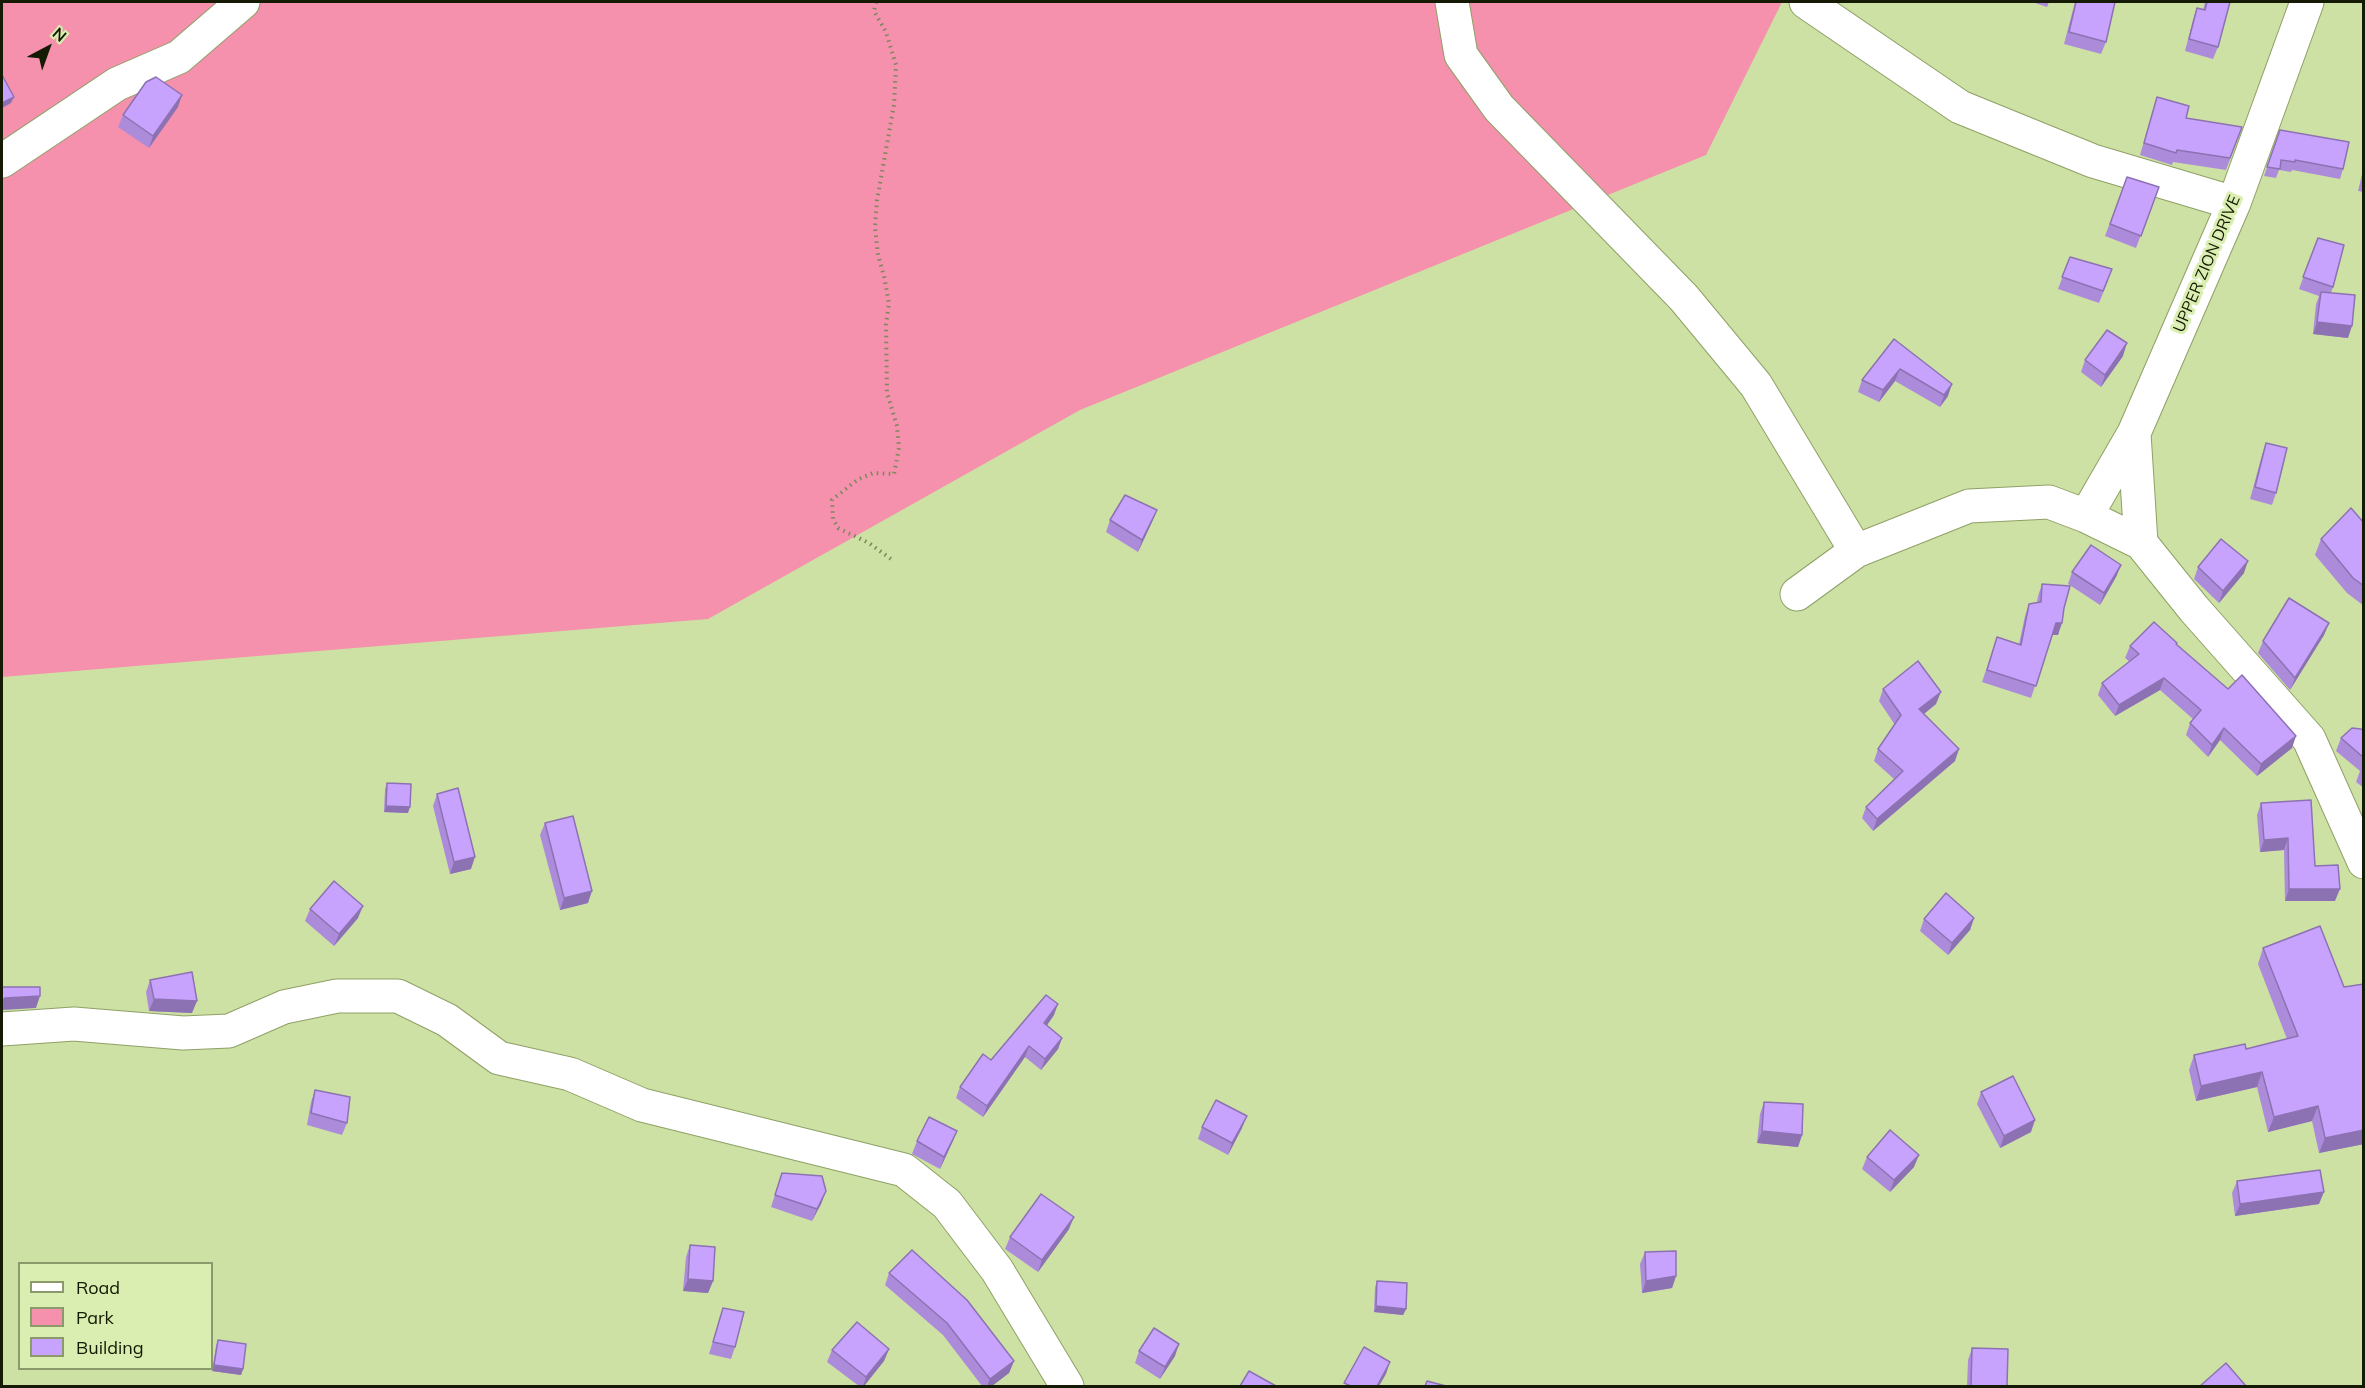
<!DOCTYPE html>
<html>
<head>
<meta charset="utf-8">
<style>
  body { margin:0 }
  #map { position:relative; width:2365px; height:1388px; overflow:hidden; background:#cee1a4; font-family:Mulish,sans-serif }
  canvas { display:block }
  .frame { position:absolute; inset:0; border:3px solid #141a03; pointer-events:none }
  .legend { position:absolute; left:18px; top:1262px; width:195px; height:108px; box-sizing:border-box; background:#dbeeb1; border:2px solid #8b996b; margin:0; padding:8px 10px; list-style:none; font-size:18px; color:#141a03 }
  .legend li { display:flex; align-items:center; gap:12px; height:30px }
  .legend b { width:30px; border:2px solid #8b996b }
  .north { position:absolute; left:18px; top:18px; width:60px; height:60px; -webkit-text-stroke:4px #dbeeb1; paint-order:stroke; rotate:41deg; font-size:16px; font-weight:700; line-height:24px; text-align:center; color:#141a03 }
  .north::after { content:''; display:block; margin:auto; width:21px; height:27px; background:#141a03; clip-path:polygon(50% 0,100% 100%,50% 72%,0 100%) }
</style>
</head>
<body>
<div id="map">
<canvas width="2365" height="1388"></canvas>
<div class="frame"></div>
<ul class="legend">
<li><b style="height:8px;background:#fff"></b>Road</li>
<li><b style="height:16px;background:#f590ad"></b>Park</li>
<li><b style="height:16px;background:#c8a3fe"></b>Building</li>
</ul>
<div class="north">N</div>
</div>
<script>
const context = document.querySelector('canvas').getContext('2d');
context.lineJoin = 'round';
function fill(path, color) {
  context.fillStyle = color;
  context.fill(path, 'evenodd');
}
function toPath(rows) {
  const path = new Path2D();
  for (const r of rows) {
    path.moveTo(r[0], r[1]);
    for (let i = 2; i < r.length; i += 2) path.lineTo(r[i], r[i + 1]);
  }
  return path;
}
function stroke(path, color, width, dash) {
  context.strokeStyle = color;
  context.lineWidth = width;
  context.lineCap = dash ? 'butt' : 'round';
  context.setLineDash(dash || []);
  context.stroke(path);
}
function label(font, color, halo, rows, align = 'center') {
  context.font = font + ' Mulish,sans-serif';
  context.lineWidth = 6;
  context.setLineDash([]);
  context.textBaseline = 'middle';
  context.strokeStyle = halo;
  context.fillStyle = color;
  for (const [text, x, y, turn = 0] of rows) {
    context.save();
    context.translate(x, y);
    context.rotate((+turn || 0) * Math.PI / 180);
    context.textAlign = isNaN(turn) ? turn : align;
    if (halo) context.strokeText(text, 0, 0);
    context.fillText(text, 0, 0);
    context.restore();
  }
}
fill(toPath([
  [2,2,1782,2,1706,155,1080,410,708,619,2,677]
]), '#f590ad');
const minor = toPath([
  [1452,2,1461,55,1499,108,1684,298,1756,385,1856,551],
  [1806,2,1960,107,2093,161,2234,203],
  [2,161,117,84,179,57,243,2],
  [2134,433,2141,543],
  [2086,516,2134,433,2234,203,2307,2],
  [1797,594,1856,551,1969,506,2049,502,2086,516,2141,543,2194,609,2309,739,2364,862],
  [2,1029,74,1024,183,1033,229,1031,284,1007,337,996,398,996,447,1020,499,1058,570,1074,642,1105,904,1170,947,1204,997,1270,1067,1386]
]);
stroke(minor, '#8fa066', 35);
stroke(toPath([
  [876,2,874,11,886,32,896,65,894,105,877,200,875,227,878,255,884,276,889,304,886,324,887,393,897,426,899,448,894,474,873,473,857,480,832,500,833,519,838,528,869,543,891,559]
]), '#7b885c', 4, [1.5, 4.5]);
stroke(minor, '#fff', 33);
fill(toPath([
  [2032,2,2049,2,2047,7],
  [2075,2,2115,2,2106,42,2101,54,2064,44],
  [2205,2,2234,2,2233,3,2230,2,2218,47,2213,59,2185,51,2193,20,2197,8,2203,10],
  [2157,97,2186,118,2242,127,2226,170,2173,162,2172,165,2140,155],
  [178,107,149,148,118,127,123,115],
  [2280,130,2343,169,2340,179,2292,170,2291,172,2279,170,2276,178,2264,176],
  [2364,166,2364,192,2358,191],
  [2127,177,2159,187,2136,248,2105,236],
  [2318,238,2333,287,2331,293,2348,338,2313,334,2316,304,2319,296,2299,289],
  [2070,257,2108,281,2099,303,2058,289],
  [1894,339,1948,396,1940,407,1895,381,1879,402,1858,392,1862,380],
  [2123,356,2101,387,2081,372,2085,360],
  [2266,443,2276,493,2272,505,2250,499,2262,455],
  [1157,510,1152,522,1138,552,1106,532,1110,520],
  [2364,523,2364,606,2347,593,2315,555,2321,539],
  [2121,565,2116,577,2100,605,2068,584,2072,572],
  [2198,567,2244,573,2219,603,2194,579],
  [2042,584,2064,608,2058,635,2052,635,2031,698,1982,682,1997,637,2019,644,2025,616,2029,604,2037,602,2038,596],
  [2329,623,2324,635,2290,690,2258,653,2263,641],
  [2177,643,2176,645,2292,748,2257,776,2220,740,2208,757,2186,735,2190,723,2193,719,2160,690,2115,716,2098,695,2102,683,2130,662,2125,658,2130,646],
  [1883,689,1936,704,1924,714,1955,761,1873,831,1862,818,1866,807,1894,779,1874,761,1878,749,1895,725,1879,701],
  [2364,731,2364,788,2356,782,2360,771,2336,751,2341,738],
  [387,783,408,813,384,812,385,789],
  [437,794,471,869,450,874,433,806],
  [2261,803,2315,866,2335,901,2285,901,2284,850,2260,852,2257,815],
  [545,823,588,903,560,910,540,835],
  [310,909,358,918,334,946,305,921],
  [1974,918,1970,930,1948,955,1920,931,1924,919],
  [2263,948,2344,987,2364,984,2364,1144,2319,1153,2312,1121,2268,1132,2257,1087,2196,1101,2189,1070,2194,1055,2246,1049,2287,1039,2258,964],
  [150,980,192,1013,149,1011,146,992],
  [1054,1015,1047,1025,1062,1038,1058,1049,1041,1070,1025,1057,983,1117,956,1098,960,1087,991,1060],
  [315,1090,347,1123,342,1135,307,1125,311,1102],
  [1981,1092,2031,1132,2000,1148,1977,1104],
  [1764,1102,1802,1135,1798,1147,1757,1143,1760,1114],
  [1202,1127,1242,1128,1228,1155,1198,1139],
  [957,1131,952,1143,940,1169,912,1154,917,1141],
  [1867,1157,1914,1167,1890,1192,1862,1169],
  [782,1173,826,1191,821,1204,812,1221,771,1207],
  [2237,1181,2319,1204,2235,1216,2232,1193],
  [1069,1229,1038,1272,1005,1249,1010,1237],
  [690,1245,713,1281,708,1293,683,1291,686,1257],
  [1645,1252,1676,1276,1672,1288,1642,1293,1640,1264],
  [889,1273,1014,1361,1009,1373,992,1386,982,1386,943,1335,885,1285],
  [1377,1281,1406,1309,1403,1315,1374,1312,1375,1287],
  [723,1308,735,1347,731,1359,709,1354],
  [218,1340,243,1369,241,1375,212,1371,216,1346],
  [1972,1348,2007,1386,1967,1386,1968,1360],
  [889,1349,884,1361,864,1386,859,1386,827,1362,832,1350],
  [1139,1351,1175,1356,1160,1379,1135,1363]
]), '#ac8cda');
fill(toPath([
  [182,95,178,107,149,148,153,136],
  [14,97,11,103,2,108,2,103],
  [2317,322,2352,326,2348,338,2313,334],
  [2127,343,2123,356,2101,387,2105,375],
  [1900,369,1895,381,1879,402,1883,390],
  [1952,384,1948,396,1940,407,1944,395],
  [1157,510,1152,522,1138,552,1142,540],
  [2248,561,2244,573,2219,603,2223,591],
  [2121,565,2116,577,2100,605,2104,593],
  [2056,623,2062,623,2058,635,2052,635],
  [2329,623,2324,635,2290,690,2295,678],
  [2164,678,2160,690,2115,716,2119,705],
  [1941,692,1936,704,1915,721,1919,709],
  [2224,728,2220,740,2208,757,2212,745],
  [2296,736,2292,748,2257,776,2261,764],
  [1959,749,1955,761,1873,831,1877,819],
  [386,806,410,807,408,813,384,812],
  [2288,838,2284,850,2260,852,2264,840],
  [475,857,471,869,450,874,454,862],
  [2289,889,2340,889,2335,901,2285,901],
  [592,891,588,903,560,910,564,898],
  [363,906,358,918,334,946,339,934],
  [1974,918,1970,930,1948,955,1952,943],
  [40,996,36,1008,2,1010,2,1000,5,998],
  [154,999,197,1001,192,1013,149,1011],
  [1058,1004,1054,1015,1041,1034,1044,1023],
  [1062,1038,1058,1049,1041,1070,1045,1059],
  [1029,1046,1025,1057,983,1117,987,1106],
  [2262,1072,2257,1087,2196,1101,2201,1086],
  [2318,1106,2312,1121,2268,1132,2274,1117],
  [1247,1116,1242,1128,1228,1155,1232,1143],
  [2035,1120,2031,1132,2000,1148,2004,1136],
  [2364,1130,2364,1144,2319,1153,2325,1138],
  [957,1131,952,1143,940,1169,944,1157],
  [1762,1131,1802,1135,1798,1147,1757,1143],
  [1919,1155,1914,1167,1890,1192,1894,1180],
  [826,1191,821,1204,812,1221,817,1209],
  [2324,1192,2319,1204,2235,1216,2240,1204],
  [1074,1217,1069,1229,1038,1272,1042,1260],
  [1676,1276,1672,1288,1642,1293,1646,1281],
  [688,1279,713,1281,708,1293,683,1291],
  [1376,1306,1406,1309,1403,1315,1374,1312],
  [1179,1344,1175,1356,1160,1379,1165,1367],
  [889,1349,884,1361,864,1386,863,1386,866,1377],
  [1014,1361,1009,1373,992,1386,987,1386,990,1379],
  [1390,1362,1386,1374,1379,1386,1377,1386],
  [214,1365,243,1369,241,1375,212,1371]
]), '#8c72b2');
const building = toPath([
  [2076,2,2115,2,2106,42,2069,32,2076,2],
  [2207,2,2230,2,2218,47,2189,39,2197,8,2205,10,2207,2],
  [2,75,14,97,2,103,2,75],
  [156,77,182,95,153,136,123,115,146,82,156,77],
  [2157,97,2189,106,2186,118,2242,127,2230,158,2177,150,2176,153,2144,143,2157,97],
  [2280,130,2349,142,2343,169,2295,160,2295,162,2281,160,2280,169,2267,167,2280,130],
  [2127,177,2159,187,2141,236,2110,224,2127,177],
  [2318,238,2344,245,2333,287,2303,277,2318,238],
  [2070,257,2112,269,2103,291,2062,277,2070,257],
  [2321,292,2355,295,2352,326,2317,322,2321,292],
  [2107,330,2127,343,2105,375,2085,360,2107,330],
  [1894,339,1952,384,1944,395,1900,369,1883,390,1862,380,1894,339],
  [2266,443,2287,448,2276,493,2255,487,2266,443],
  [1125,495,1157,510,1142,540,1110,520,1125,495],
  [2351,508,2364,523,2364,586,2353,578,2321,539,2351,508],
  [2221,539,2248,561,2223,591,2198,567,2221,539],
  [2091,545,2121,565,2104,593,2072,572,2091,545],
  [2042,584,2070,586,2064,608,2062,623,2056,623,2036,686,1987,670,1997,637,2021,645,2029,604,2041,602,2042,584],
  [2289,598,2329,623,2295,678,2263,641,2289,598],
  [2154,622,2177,643,2176,644,2228,689,2242,675,2296,736,2261,764,2224,728,2212,745,2190,723,2201,710,2164,678,2119,705,2102,683,2139,654,2130,646,2154,622],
  [1918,661,1941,692,1919,709,1959,749,1877,819,1866,807,1903,771,1878,749,1901,715,1883,689,1918,661],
  [2352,728,2361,729,2364,731,2364,758,2341,738,2352,728],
  [387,783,411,784,410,807,386,806,387,783],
  [458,788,475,857,454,862,437,794,458,788],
  [2311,800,2315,866,2338,865,2340,889,2289,889,2288,838,2264,840,2261,803,2311,800],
  [573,816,592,891,564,898,545,823,573,816],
  [334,881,363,906,339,934,310,909,334,881],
  [1946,893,1974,918,1952,943,1924,919,1946,893],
  [2320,926,2344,987,2364,984,2364,1130,2325,1138,2318,1106,2274,1117,2262,1072,2201,1086,2194,1055,2245,1044,2246,1049,2298,1036,2263,948,2320,926],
  [192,972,197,1001,154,999,150,980,192,972],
  [2,987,40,987,40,996,5,998,2,1000,2,987],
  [1046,995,1058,1004,1044,1023,1062,1038,1045,1059,1029,1046,987,1106,960,1087,983,1054,991,1060,1046,995],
  [2013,1076,2035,1120,2004,1136,1981,1092,2013,1076],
  [315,1090,350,1097,347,1123,311,1113,315,1090],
  [1216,1100,1247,1116,1232,1143,1202,1127,1216,1100],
  [1764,1102,1803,1104,1802,1135,1762,1131,1764,1102],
  [929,1117,957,1131,944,1157,917,1141,929,1117],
  [1890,1130,1919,1155,1894,1180,1867,1157,1890,1130],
  [2320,1170,2324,1192,2240,1204,2237,1181,2320,1170],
  [782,1173,822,1176,826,1191,817,1209,775,1195,782,1173],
  [1041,1194,1074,1217,1042,1260,1010,1237,1041,1194],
  [690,1245,715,1247,713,1281,688,1279,690,1245],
  [912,1250,967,1300,1014,1361,990,1379,947,1323,889,1273,912,1250],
  [1676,1251,1676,1276,1646,1281,1645,1252,1676,1251],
  [1377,1281,1407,1283,1406,1309,1376,1306,1377,1281],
  [723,1308,744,1312,735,1347,713,1342,723,1308],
  [857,1322,889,1349,866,1377,832,1350,857,1322],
  [1154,1328,1179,1344,1165,1367,1139,1351,1154,1328],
  [218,1340,246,1344,243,1369,214,1365,218,1340],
  [1364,1347,1390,1362,1377,1386,1351,1386,1344,1383,1364,1347],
  [1972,1348,2008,1349,2007,1386,1971,1386,1972,1348],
  [2226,1363,2246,1386,2200,1386,2226,1363],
  [1249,1371,1276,1386,1240,1386,1249,1371],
  [1427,1381,1446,1386,1425,1386,1427,1381]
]);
fill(building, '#c8a3fe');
stroke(building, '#8c72b2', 1.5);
label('16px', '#141a03', '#dbeeb1', [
  ["UPPER ZION DRIVE",2207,264,-67]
]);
</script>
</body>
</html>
